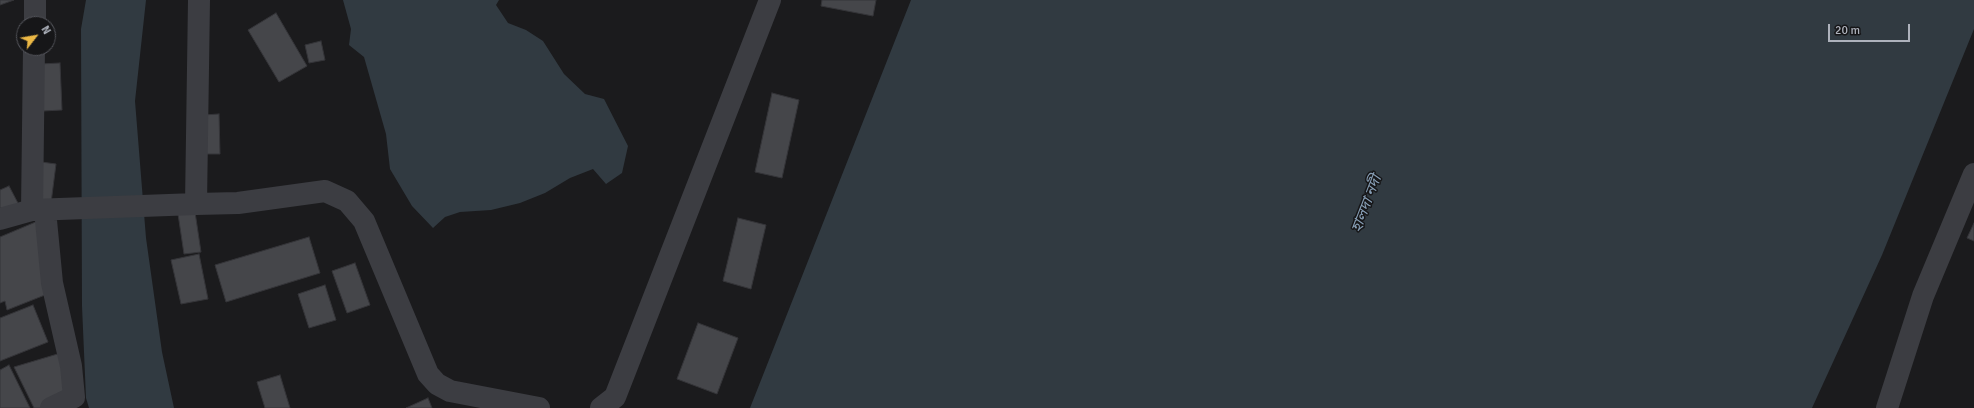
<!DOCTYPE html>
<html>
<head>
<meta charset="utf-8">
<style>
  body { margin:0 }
  #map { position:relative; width:1974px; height:408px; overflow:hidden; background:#1b1b1d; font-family:Signika,sans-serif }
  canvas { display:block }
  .north { position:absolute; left:16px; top:16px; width:40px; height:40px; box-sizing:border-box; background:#161618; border:1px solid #53545a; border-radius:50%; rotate:59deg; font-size:11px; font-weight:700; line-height:16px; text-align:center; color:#aeb2bc }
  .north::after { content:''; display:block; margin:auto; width:14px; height:18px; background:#ecb845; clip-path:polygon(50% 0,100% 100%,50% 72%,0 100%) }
  .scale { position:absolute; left:1828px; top:24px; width:82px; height:18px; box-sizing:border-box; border:2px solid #aeb2bc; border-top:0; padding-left:5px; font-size:12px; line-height:14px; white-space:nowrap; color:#aeb2bc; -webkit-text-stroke:3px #161618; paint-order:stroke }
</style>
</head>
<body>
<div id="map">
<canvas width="1974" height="408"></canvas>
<div class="north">N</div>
<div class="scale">20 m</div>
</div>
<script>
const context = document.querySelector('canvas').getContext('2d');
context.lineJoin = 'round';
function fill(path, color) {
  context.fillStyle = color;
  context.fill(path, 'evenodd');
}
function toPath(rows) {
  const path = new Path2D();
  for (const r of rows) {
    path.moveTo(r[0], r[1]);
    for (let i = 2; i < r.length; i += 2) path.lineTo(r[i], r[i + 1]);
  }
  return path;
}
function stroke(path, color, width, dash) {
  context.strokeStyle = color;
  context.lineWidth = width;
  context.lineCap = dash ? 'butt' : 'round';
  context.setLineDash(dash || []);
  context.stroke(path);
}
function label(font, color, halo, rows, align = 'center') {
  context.font = font + ' Signika,"Noto Sans Bengali",sans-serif';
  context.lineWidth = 3;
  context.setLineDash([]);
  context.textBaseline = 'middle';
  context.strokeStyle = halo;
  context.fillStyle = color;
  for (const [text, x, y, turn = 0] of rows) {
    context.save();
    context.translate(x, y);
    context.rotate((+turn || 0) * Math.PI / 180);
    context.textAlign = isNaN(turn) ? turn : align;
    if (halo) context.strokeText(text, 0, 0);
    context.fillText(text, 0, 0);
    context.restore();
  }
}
fill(toPath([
  [86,0,146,0,135,101,146,238,162,352,174,408,89,408,86,398,82,306,81,29],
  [343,0,499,0,496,5,508,23,526,30,543,41,564,74,585,94,604,99,628,146,622,173,606,184,593,169,570,178,545,193,520,203,491,210,460,212,445,217,433,228,412,206,390,169,386,134,364,57,349,45,351,29],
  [911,0,1974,0,1974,29,1882,255,1812,408,750,408]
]), '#313a41');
const building = toPath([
  [0,0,14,0,0,5,0,0],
  [822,0,876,0,873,16,821,6,822,0],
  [276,13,307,66,279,82,248,30,276,13],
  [321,41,325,60,309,63,305,45,321,41],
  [60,63,62,110,43,111,40,64,60,63],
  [772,93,799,100,782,178,755,172,772,93],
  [219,114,220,154,204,154,203,115,219,114],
  [41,162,56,164,51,203,37,202,41,162],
  [9,186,20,207,4,215,0,207,0,190,9,186],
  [195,212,201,252,184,254,178,214,195,212],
  [738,218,766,225,751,289,723,281,738,218],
  [38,221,50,293,7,310,5,301,0,303,0,237,38,221],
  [1974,223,1974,241,1967,238,1974,223],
  [309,237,320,273,226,302,215,265,309,237],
  [199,254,208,299,181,304,171,260,199,254],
  [355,263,370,305,347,313,332,271,355,263],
  [325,285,336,320,309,328,298,294,325,285],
  [33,305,48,342,0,361,0,318,33,305],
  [698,323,738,338,717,394,677,379,698,323],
  [61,353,72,396,47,408,34,408,14,367,61,353],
  [9,365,30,408,0,408,0,370,9,365],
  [280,375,290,408,265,408,257,382,280,375],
  [428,398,432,408,406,408,428,398]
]);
fill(building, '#45464a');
stroke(building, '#353539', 1);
stroke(toPath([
  [35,24,35,0],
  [196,204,238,203,325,191,347,201,364,221,428,374,437,384,450,391,539,408],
  [32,210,196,204,199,0],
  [45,210,52,283,71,366,74,397,51,408],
  [0,219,32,210,34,48],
  [601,408,615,397,770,0],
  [1887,408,1923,296,1974,174]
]), '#3c3d42', 22);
label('italic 15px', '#879eb5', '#161618', [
  ["হালদা নদী",1367,204,-69]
]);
</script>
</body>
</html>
